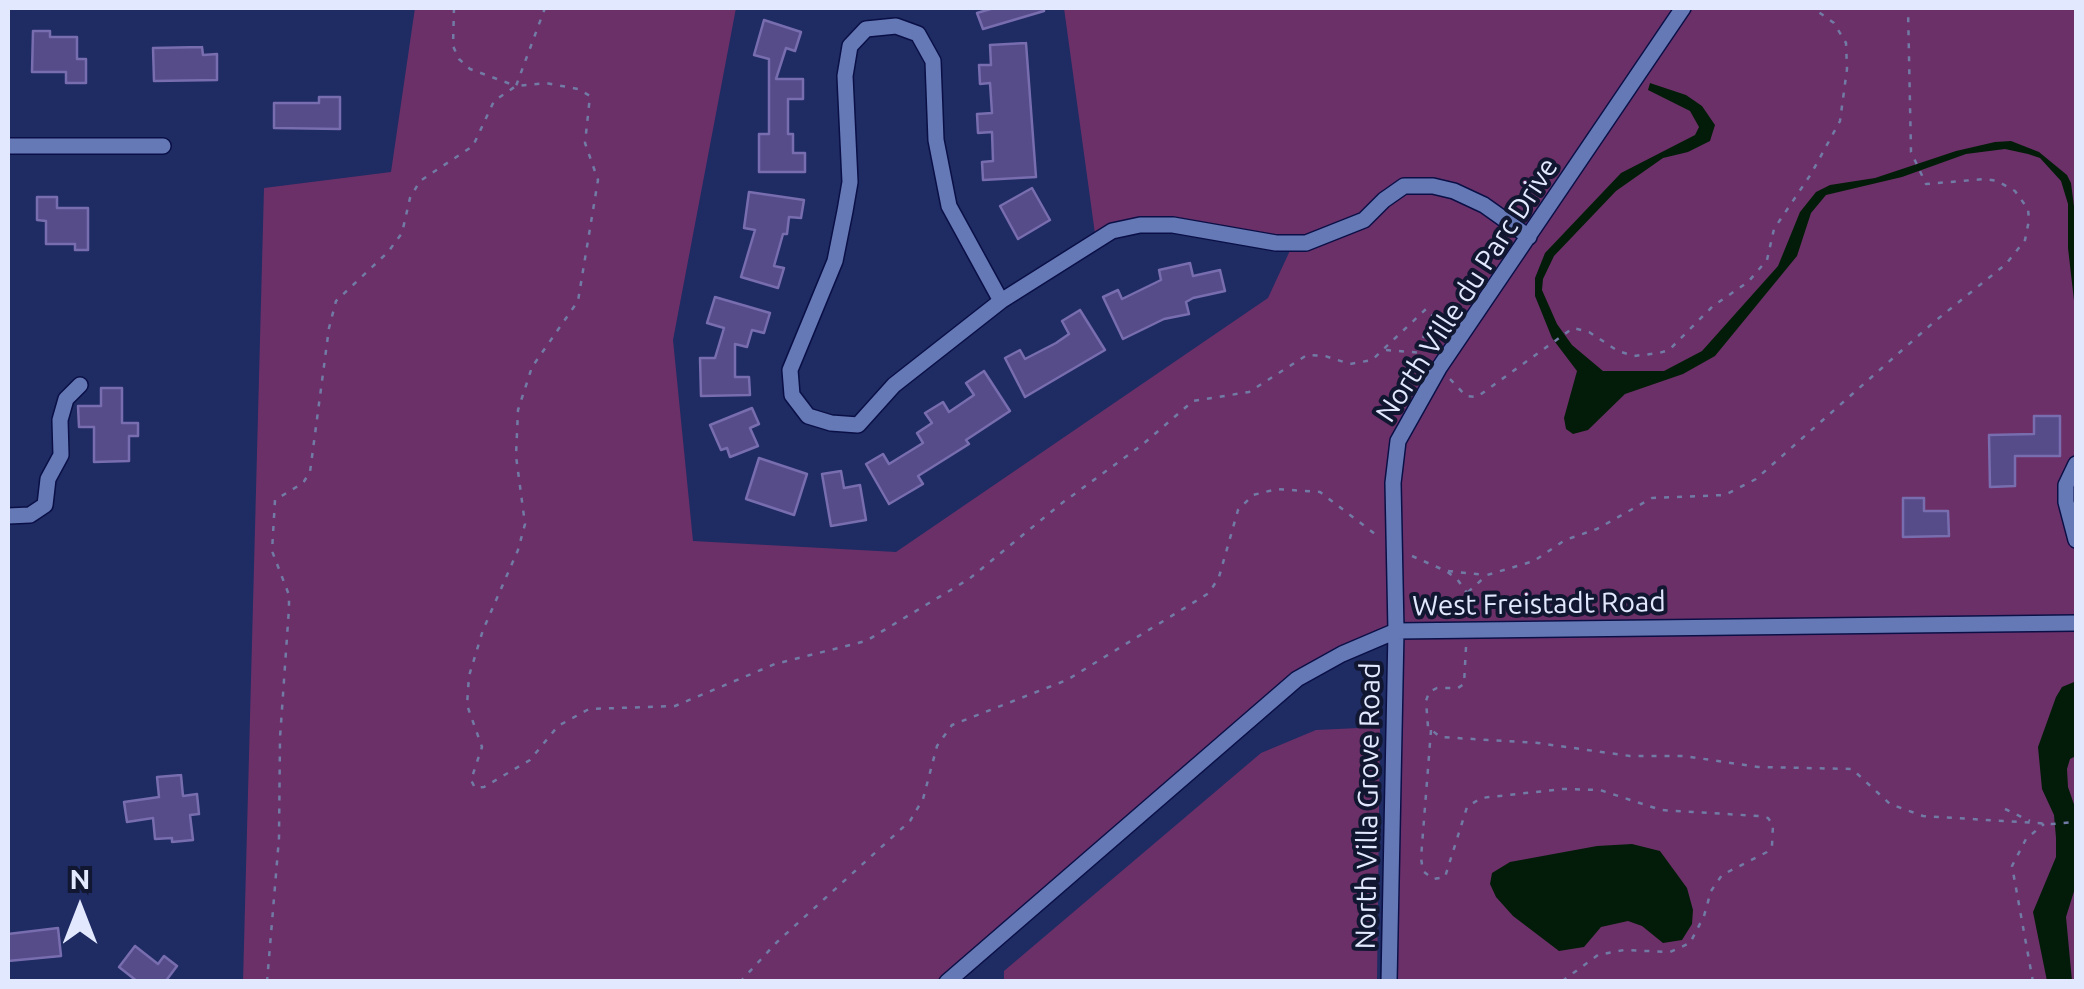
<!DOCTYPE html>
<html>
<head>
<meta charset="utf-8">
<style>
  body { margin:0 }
  #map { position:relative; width:2084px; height:989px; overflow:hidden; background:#1f2b63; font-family:Ubuntu,sans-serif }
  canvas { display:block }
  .frame { position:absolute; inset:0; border:10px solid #e2e9fe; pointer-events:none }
  .north { position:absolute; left:30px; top:859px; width:100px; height:100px; -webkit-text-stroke:8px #111730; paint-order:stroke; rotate:0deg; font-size:28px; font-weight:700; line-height:40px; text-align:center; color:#e2e9fe }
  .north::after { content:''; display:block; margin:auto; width:35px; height:45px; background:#e2e9fe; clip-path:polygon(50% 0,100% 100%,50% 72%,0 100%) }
</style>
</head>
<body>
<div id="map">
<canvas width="2084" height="989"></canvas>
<div class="frame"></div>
<div class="north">N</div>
</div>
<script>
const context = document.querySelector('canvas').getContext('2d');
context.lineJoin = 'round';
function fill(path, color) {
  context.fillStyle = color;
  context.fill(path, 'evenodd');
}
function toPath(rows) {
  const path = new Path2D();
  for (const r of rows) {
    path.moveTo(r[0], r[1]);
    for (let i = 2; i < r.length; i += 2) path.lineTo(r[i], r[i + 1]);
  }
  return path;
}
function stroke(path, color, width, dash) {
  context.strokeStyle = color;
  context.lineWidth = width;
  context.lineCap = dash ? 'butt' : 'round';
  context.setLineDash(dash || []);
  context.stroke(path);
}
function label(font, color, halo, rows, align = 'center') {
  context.font = font + ' Ubuntu,sans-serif';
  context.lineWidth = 8;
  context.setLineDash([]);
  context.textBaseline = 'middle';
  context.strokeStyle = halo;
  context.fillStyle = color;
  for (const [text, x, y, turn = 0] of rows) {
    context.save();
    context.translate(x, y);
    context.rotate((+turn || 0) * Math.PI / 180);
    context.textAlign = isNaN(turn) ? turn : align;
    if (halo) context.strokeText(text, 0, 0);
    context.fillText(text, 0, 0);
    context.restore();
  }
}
fill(toPath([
  [415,8,736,8,673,340,693,541,896,552,1268,298,1293,244,1173,225,1096,241,1064,8,2076,8,2076,981,1389,981,1396,632,1296,679,947,981,243,982,264,188,391,172],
  [1380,727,1377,981,1004,981,1004,971,1261,753,1316,730]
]), '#6c3068');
fill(toPath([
  [1650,83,1686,95,1702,106,1715,125,1710,141,1688,152,1663,158,1616,191,1554,256,1543,279,1542,290,1557,324,1572,345,1603,371,1664,371,1702,351,1778,266,1800,212,1816,192,1830,185,1875,178,1956,151,1995,142,2011,141,2039,152,2067,175,2071,183,2076,222,2076,318,2068,248,2068,204,2061,181,2040,158,2028,154,2005,149,1966,154,1902,177,1826,195,1811,213,1797,256,1715,356,1683,374,1625,394,1588,430,1573,434,1566,429,1564,418,1577,371,1552,338,1535,296,1535,278,1545,253,1621,173,1695,135,1699,127,1690,111,1648,90],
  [2074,682,2076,683,2076,756,2070,759,2067,769,2068,787,2076,810,2076,885,2066,917,2072,981,2047,981,2033,912,2056,857,2056,838,2054,815,2042,789,2038,747,2056,697,2062,687],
  [1632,844,1660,851,1687,888,1693,910,1692,924,1682,940,1663,943,1642,926,1628,921,1601,927,1584,947,1559,951,1513,916,1496,897,1490,884,1492,873,1510,862,1597,846]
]), '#031c09');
const building = toPath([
  [994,8,1044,8,1044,11,983,29,977,13,994,8],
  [764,20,801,32,795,51,786,48,776,79,803,79,803,99,788,99,788,134,793,134,793,153,805,153,805,172,759,172,759,134,769,134,769,59,754,55,764,20],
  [33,31,50,31,50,37,77,37,77,59,86,59,86,83,66,83,66,72,32,72,33,31],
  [1026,43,1036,177,983,180,982,162,993,161,992,132,978,133,977,114,992,113,990,83,980,84,979,65,991,65,990,45,1026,43],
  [202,47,203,55,217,54,217,80,154,81,153,48,202,47],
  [319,97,340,97,340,129,274,128,274,103,319,103,319,97],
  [1032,188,1050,220,1018,239,1000,206,1032,188],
  [749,192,804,200,801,218,789,217,787,234,783,234,774,266,784,268,778,288,741,277,755,230,744,228,749,192],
  [37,197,57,197,57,208,88,208,88,250,75,250,75,244,46,244,46,221,37,220,37,197],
  [1190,263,1193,276,1220,270,1225,291,1193,298,1186,302,1189,314,1164,319,1123,339,1103,297,1118,290,1122,299,1161,280,1159,270,1190,263],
  [715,297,770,313,764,333,752,330,747,347,735,344,735,377,749,377,750,395,701,396,700,358,715,358,724,328,707,323,715,297],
  [1080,310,1105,350,1025,397,1005,358,1020,350,1025,359,1056,343,1069,334,1062,321,1080,310],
  [984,371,1010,411,966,440,969,444,918,476,923,484,889,504,866,464,883,454,889,464,923,443,917,433,932,423,925,413,943,402,949,412,974,395,966,383,984,371],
  [101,388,122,388,122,423,138,423,138,436,129,436,129,461,94,462,94,427,79,427,78,406,101,406,101,388],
  [752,408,759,424,750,428,758,446,730,457,727,448,721,450,710,425,752,408],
  [2034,416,2060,416,2060,456,2015,456,2015,486,1990,487,1989,435,2034,434,2034,416],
  [759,458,807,474,794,515,746,499,759,458],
  [841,471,844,488,860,485,866,520,831,526,822,474,841,471],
  [1903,498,1924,498,1924,511,1948,511,1949,536,1903,537,1903,498],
  [181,775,183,796,197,794,199,814,190,815,193,840,172,842,172,838,155,839,153,818,127,822,124,802,159,797,157,777,181,775],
  [58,928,61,956,8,961,8,934,58,928],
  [135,946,158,964,164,956,177,966,165,982,138,982,119,967,135,946]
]);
fill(building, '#574c8a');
stroke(building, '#786dae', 2.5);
const minor = toPath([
  [896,26,918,34,933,61,936,140,949,206,1001,301,894,385,858,425,831,423,808,416,792,395,790,370,835,261,845,211,850,182,845,76,850,46,866,29,896,26],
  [8,146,163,146],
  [1001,301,1112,231,1140,225,1173,225,1276,243,1306,243,1364,220,1384,200,1404,186,1433,186,1454,191,1484,205,1529,237],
  [2076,464,2066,485,2066,502,2076,540],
  [8,516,30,515,45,505,48,479,61,455,60,420,66,399,80,385],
  [947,982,1297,679,1342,654,1396,631,2076,623],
  [1389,982,1396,631,1393,483,1398,441,1439,368,1683,8]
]);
stroke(minor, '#0a1046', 18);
stroke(toPath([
  [454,8,453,46,459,59,470,69,516,86,545,8],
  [1386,350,1423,353],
  [1450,379,1466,396,1477,397,1573,328,1589,332,1618,351,1634,356,1659,353,1669,350,1713,306,1748,282,1767,260,1774,229,1811,174,1840,121,1847,69,1846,43,1834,23,1813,8],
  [1412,556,1446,571,1457,579,1467,593,1466,612],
  [1448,571,1485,575],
  [1468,592,1487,575,1534,561,1565,540,1597,529,1652,498,1725,495,1756,479,1934,322,2006,264,2018,249,2025,240,2029,220,2028,209,2015,191,1997,181,1985,179,1926,184,1911,152,1908,8],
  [1466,647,1464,684,1458,688,1437,688,1429,692,1426,701,1428,727,1440,737,1538,743,1630,756,1684,756,1758,767,1852,769,1890,804,1923,816,2052,824,2076,822],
  [1431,730,1421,858,1423,871,1433,879,1445,877,1467,807,1481,798,1563,789,1600,790,1661,810,1759,816,1768,818,1773,825,1772,846,1767,852,1722,875,1711,891,1704,916,1690,943,1670,952,1624,950,1598,955,1561,982],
  [2005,809,2030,821],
  [267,982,279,838,280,738,289,608,289,595,272,551,275,500,303,483,310,472,329,328,336,301,388,252,402,233,410,198,420,181,473,146,494,101,516,86,546,83,578,89,590,96,585,143,598,180,578,301,532,367,518,410,516,456,525,524,518,550,483,630,469,676,467,705,482,747,471,780,475,788,484,787,530,760,558,726,589,709,675,706,775,664,866,641,969,579,1062,503,1142,445,1193,401,1249,392,1307,355,1325,356,1350,364,1372,360,1426,309,1437,320,1426,331,1422,340,1426,356],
  [740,982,777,942,910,821,923,799,937,746,952,725,1067,680,1209,593,1219,577,1238,510,1253,495,1277,489,1320,492,1379,537],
  [2033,982,2012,866,2026,839,2044,824]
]), '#717ba5', 2.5, [5, 8]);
stroke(minor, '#6679b7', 15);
label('28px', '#e2e9fe', '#111730', [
  ["North Ville du Parc Drive",1467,290,-57],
  ["West Freistadt Road",1539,604,-1],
  ["North Villa Grove Road",1368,806,-89]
]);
</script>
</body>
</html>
